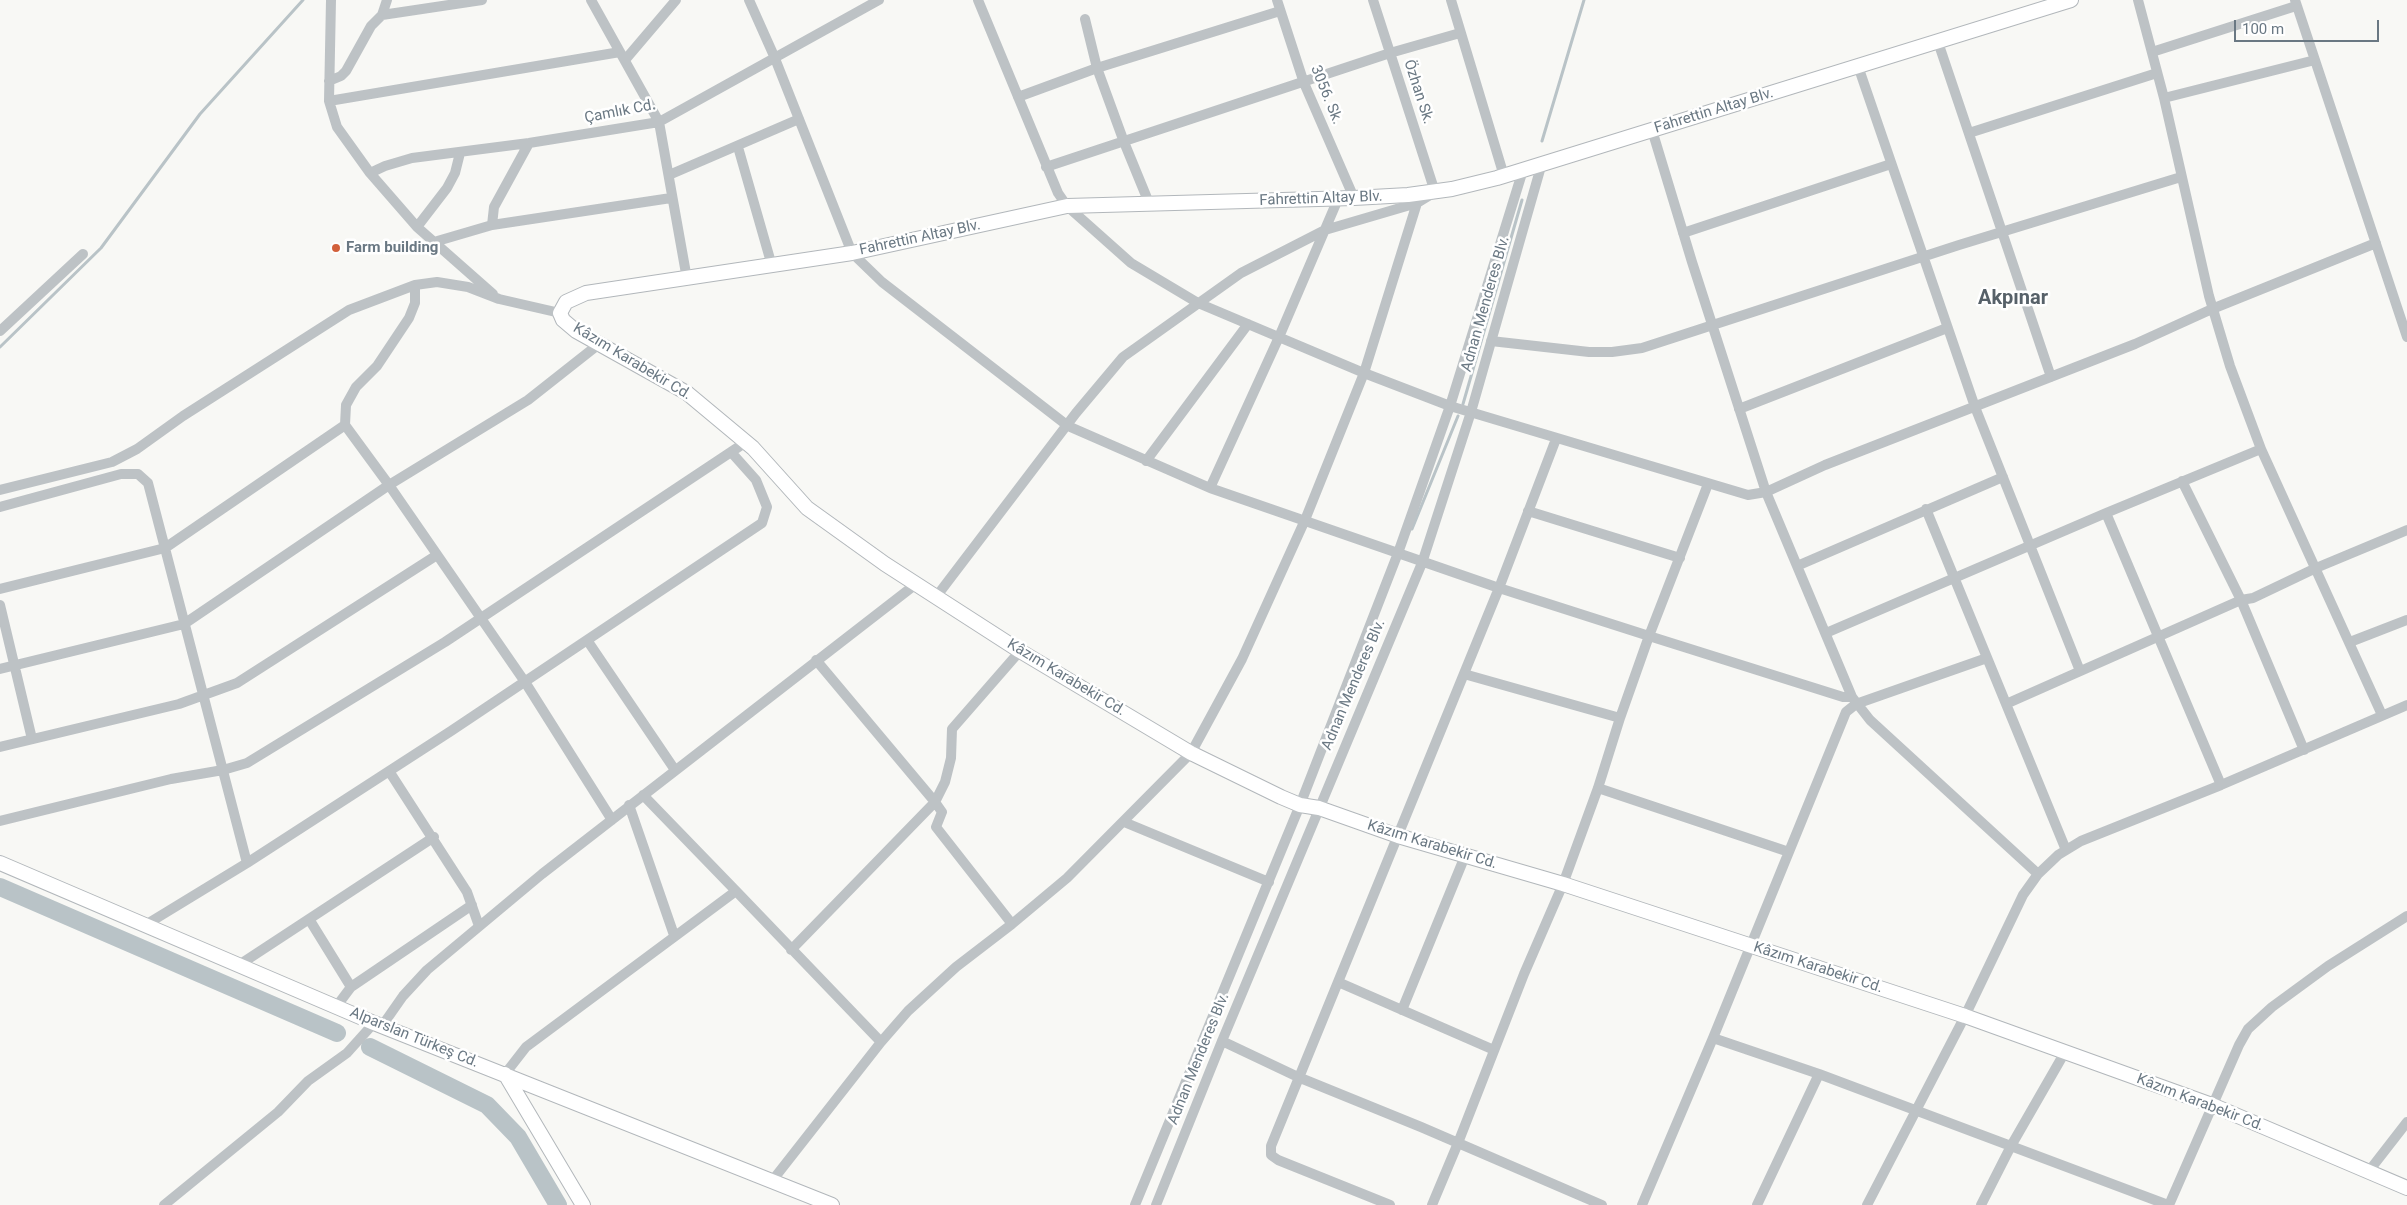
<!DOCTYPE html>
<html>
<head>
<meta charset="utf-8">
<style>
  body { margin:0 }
  #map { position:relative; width:2407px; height:1205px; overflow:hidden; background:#f8f8f5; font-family:Roboto,sans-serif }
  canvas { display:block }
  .scale { position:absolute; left:2234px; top:20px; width:145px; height:22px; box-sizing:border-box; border:2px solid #6a7883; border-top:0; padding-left:6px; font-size:15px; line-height:18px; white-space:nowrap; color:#6a7883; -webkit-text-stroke:4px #fff; paint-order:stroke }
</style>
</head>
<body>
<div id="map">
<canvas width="2407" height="1205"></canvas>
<div class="scale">100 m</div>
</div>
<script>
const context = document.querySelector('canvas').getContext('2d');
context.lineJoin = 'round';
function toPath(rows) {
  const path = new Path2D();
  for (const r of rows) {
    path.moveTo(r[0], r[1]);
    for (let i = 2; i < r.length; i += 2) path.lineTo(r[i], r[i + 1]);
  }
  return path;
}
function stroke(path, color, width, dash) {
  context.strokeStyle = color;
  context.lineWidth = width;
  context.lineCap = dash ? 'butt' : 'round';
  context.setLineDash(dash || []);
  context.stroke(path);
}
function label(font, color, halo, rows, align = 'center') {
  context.font = font + ' Roboto,sans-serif';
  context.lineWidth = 5;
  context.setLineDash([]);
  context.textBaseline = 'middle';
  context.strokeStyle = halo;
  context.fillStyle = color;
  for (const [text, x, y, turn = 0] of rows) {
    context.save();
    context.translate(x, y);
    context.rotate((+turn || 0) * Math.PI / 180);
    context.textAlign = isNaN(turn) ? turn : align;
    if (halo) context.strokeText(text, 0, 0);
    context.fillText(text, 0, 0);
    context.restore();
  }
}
stroke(toPath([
  [1542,141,1584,0],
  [0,347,101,248,200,114,303,0],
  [1463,404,1522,200],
  [1412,529,1458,416]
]), '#b9c3c7', 3);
stroke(toPath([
  [0,887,337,1033],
  [370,1047,487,1105,518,1137,558,1205]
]), '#b9c3c7', 18);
const secondary = toPath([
  [2071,0,1497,178,1452,189,1408,195,1354,198,1067,206,852,253,586,293,566,302,560,313,563,320,576,331,687,393,753,448,807,508,885,564,1020,651,1191,753,1281,797,1300,805,1319,808,1398,836,1563,884,1965,1016,2212,1105,2407,1188],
  [0,863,374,1023,832,1205],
  [505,1074,583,1205]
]);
stroke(secondary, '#b2b7bb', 16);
stroke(toPath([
  [331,0,329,101,337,127,370,173,417,227,493,294],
  [591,0,659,122,687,279],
  [749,0,774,56,852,253,882,282,1068,426,1210,488,1499,588,1649,636,1620,718,1464,674],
  [978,0,1058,193,1067,206,1131,263,1198,303,1364,373,1450,406,1748,495,1766,492,1825,465,2135,344,2212,309,2376,243],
  [1277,0,1304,83,1354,198],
  [1451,0,1504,176],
  [2138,0,2164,98,2209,296,2230,366,2261,449,2382,715],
  [2295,0,2407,337],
  [382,15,482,0],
  [1085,19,1097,68,1124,142,1149,203],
  [1938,42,2051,377],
  [2152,52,2296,6],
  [625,60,676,0],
  [1858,66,1975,407,2080,671],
  [329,81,341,76,346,71,371,26,382,15,387,0],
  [1018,97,1097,68,1280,11],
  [2164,98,2315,60],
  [329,101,620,52],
  [1652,130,1692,262,1766,492,1852,697,1870,720,2038,874,2023,895,1965,1016,1867,1205],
  [1969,133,2157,73],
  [738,147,772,266],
  [1046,167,1390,53,1460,33],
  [370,173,385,166,412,158,529,143,659,122,879,0],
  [669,175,799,119],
  [492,225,494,207,529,143],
  [417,227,447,188,455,173,460,153],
  [1683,233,1891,164],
  [434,242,492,225,671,198],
  [415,285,415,303,409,318,377,366,356,387,346,405,345,425,389,485,525,682,612,820],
  [0,331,83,254],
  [1491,341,1589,352,1612,352,1642,348,1959,245,2181,177],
  [1739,409,1947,328],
  [1146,461,1248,324],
  [2182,481,2241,600,2304,750],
  [1708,484,1649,636,1843,697,1852,697],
  [1210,488,1279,337,1338,199],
  [0,490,112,462,137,449,183,416,349,310,415,285,437,282,468,287,499,299,560,313],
  [0,507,121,474,138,474,148,483,247,863],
  [1926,509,2066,850],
  [1528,511,1680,558],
  [2106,513,2221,785],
  [1797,566,2003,477],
  [0,589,165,548,345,425],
  [936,597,1076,413,1123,357,1241,273,1325,230,1417,203,1435,192,1373,0],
  [0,605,32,739],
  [1826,633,2106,513,2261,449],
  [587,640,675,770],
  [2350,642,2407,620],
  [816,660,935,802,942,812,936,827,1012,924],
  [0,669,184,624,389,485,528,400,599,344],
  [2006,704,2241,600,2253,598,2316,568,2407,530],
  [0,747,179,704,237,683,437,555],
  [389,771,467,892,479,926],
  [1598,788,1789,852],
  [643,795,736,891],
  [629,805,674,935],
  [0,821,171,779,223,770,247,763,445,642,746,442],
  [1124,822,1269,882],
  [2038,874,2058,855,2081,841,2221,785,2407,705],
  [309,919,351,987],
  [147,924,247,863,451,731,762,523,767,507,756,480,731,452],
  [791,950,935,802,945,782,951,758,952,729,1020,651],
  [239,965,434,837],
  [1338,982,1494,1050],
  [336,1007,351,987,472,905],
  [1402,1010,1465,856],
  [382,1026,403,996,427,970,542,874,916,584],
  [1713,1038,1819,1074,2168,1205],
  [1222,1041,1298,1077,1421,1127,1602,1205],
  [505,1074,526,1047,736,891,881,1042],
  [2369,1171,2407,1122],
  [772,1181,881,1042,908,1011,956,967,1012,924,1067,878,1191,753,1242,659,1305,520,1364,373,1417,203],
  [164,1205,278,1112,308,1081,347,1053,374,1023],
  [1135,1205,1300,805,1398,553,1450,406,1523,170],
  [1156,1205,1222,1041,1422,563,1471,412,1542,163],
  [1390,1205,1278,1160,1271,1155,1271,1146,1499,588,1556,439],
  [1432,1205,1458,1143,1524,974,1563,884,1598,788,1620,718],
  [1642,1205,1713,1038,1846,712,1856,704,1987,658],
  [1757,1205,1819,1074],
  [1981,1205,2011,1146,2065,1052],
  [2169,1205,2239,1045,2248,1029,2272,1007,2328,966,2407,916]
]), '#bdc2c5', 10);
stroke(secondary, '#fff', 14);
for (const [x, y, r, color] of [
  [336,248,5,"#d2603b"]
]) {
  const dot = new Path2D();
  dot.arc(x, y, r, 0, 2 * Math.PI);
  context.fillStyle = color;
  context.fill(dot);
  stroke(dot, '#fff', 2);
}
label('15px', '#6a7883', '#fff', [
  ["Özhan Sk.",1418,92,72],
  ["3056. Sk.",1326,95,68],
  ["Fahrettin Altay Blv.",1714,111,-17],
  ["Çamlık Cd.",620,112,-11],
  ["Fahrettin Altay Blv.",1321,199,-2],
  ["Fahrettin Altay Blv.",920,238,-12],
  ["Adnan Menderes Blv.",1486,304,-74],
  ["Kâzım Karabekir Cd.",632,362,31],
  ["Kâzım Karabekir Cd.",1066,678,31],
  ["Adnan Menderes Blv.",1354,685,-67],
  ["Kâzım Karabekir Cd.",1432,845,17],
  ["Kâzım Karabekir Cd.",1818,968,18],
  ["Alparslan Türkeş Cd.",414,1038,22],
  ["Adnan Menderes Blv.",1199,1059,-68],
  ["Kâzım Karabekir Cd.",2200,1103,21]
]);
label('bold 15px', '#6a7883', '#fff', [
  ["Farm building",346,248]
], 'left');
label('bold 20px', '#576169', '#fff', [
  ["Akpınar",2013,299]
]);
</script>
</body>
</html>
